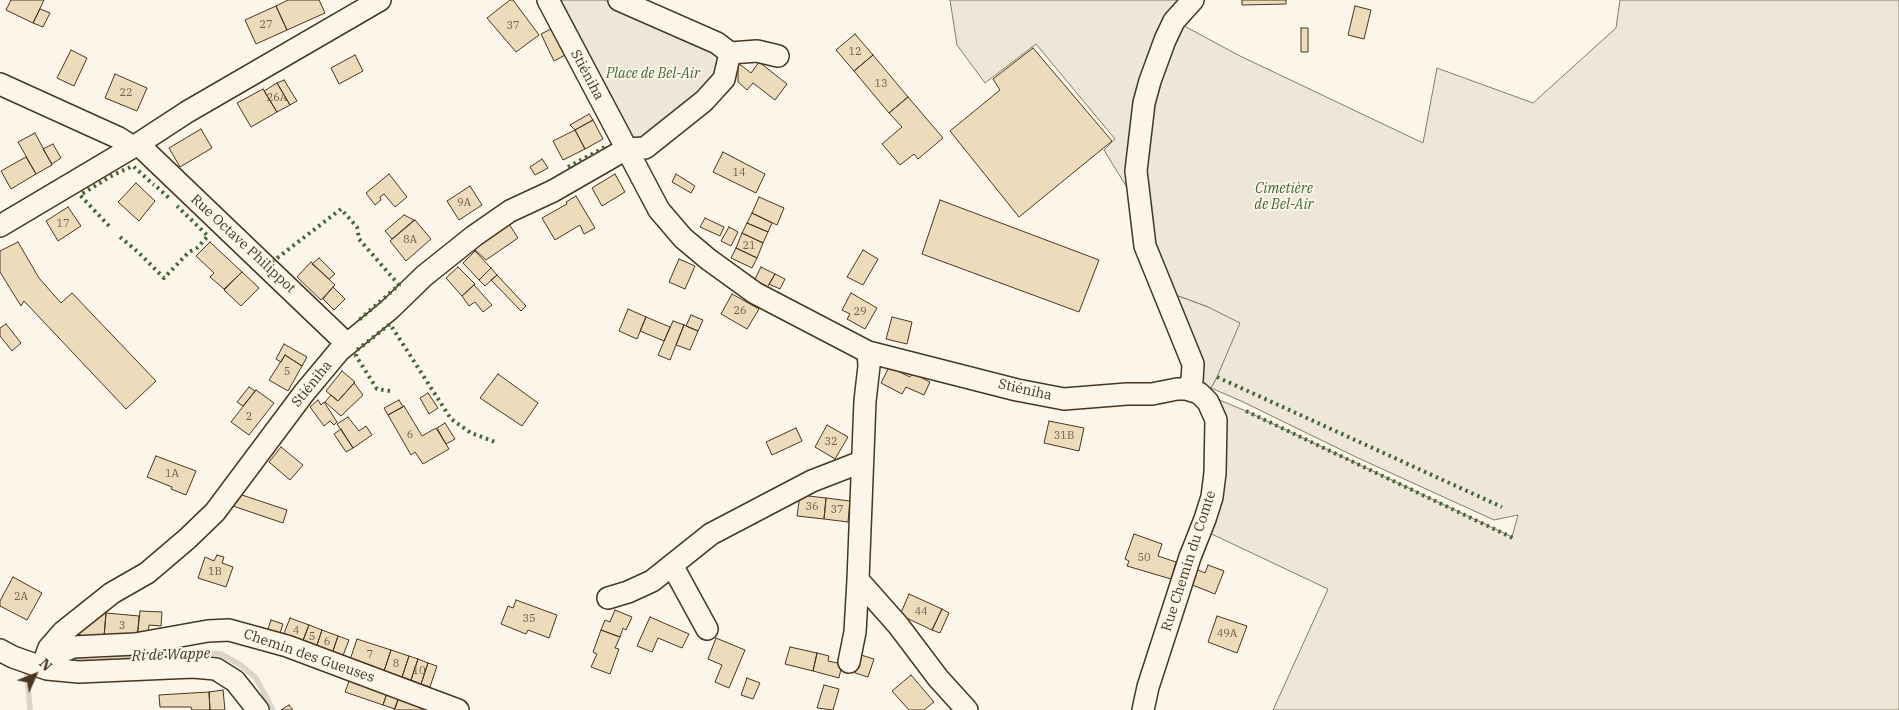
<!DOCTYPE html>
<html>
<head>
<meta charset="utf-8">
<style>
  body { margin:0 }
  #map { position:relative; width:1899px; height:710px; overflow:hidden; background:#fbf6e9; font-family:"IBM Plex Serif",serif }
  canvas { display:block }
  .north { position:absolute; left:10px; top:650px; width:50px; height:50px; -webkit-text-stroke:4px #fbf6e9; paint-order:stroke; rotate:46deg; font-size:14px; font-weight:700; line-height:20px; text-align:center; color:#4a3520 }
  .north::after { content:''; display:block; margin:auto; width:18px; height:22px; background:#4a3520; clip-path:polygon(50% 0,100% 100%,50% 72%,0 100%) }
</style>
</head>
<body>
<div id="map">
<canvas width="1899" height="710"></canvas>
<div class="north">N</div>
</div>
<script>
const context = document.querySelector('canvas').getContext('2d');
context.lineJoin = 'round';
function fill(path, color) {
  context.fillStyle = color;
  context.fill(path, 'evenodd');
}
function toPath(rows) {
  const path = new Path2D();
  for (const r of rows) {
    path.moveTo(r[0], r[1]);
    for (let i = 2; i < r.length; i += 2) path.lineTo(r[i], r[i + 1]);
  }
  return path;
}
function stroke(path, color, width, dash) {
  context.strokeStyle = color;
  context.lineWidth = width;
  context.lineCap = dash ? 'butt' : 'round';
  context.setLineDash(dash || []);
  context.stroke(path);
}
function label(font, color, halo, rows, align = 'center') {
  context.font = font + ' "IBM Plex Serif",serif';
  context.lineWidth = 4;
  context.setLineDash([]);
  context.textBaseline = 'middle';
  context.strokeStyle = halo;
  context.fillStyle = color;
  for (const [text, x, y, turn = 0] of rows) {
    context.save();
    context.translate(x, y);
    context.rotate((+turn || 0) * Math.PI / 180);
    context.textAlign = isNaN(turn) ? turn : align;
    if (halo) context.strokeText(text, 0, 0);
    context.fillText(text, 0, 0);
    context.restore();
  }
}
const green = toPath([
  [558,0,604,0,717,52,720,63,707,91,644,140,633,137,558,0],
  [950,0,1193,0,1175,21,1238,55,1423,143,1437,68,1533,103,1616,28,1620,0,1899,0,1899,710,1273,710,1328,589,1201,529,1212,397,1246,411,1512,537,1518,515,1494,520,1356,457,1241,401,1211,388,1217,377,1208,307,1162,290,1142,212,1104,150,1115,139,1036,44,985,83,957,45,950,0]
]);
fill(green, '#ede6d9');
stroke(green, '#887966', 1);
const parking = toPath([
  [1162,290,1208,307,1240,323,1217,377,1211,388,1192,381,1162,290]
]);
fill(parking, '#ede7d9');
stroke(parking, '#887966', 1);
stroke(toPath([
  [72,661,97,661,197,652,221,654,242,666,256,678,273,710],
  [27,673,30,710]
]), '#dcd4c6', 5.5);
const building = toPath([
  [11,0,44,0,33,23,6,10,11,0],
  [288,0,319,0,325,13,287,30,276,6,288,0],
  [510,0,513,0,539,35,516,52,487,18,510,0],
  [1242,0,1286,0,1286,4,1242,5,1242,0],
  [276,6,287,30,256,44,245,20,276,6],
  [1355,6,1371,10,1364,39,1348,35,1355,6],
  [40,9,50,13,43,27,33,23,40,9],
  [1301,28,1308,28,1308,52,1301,52,1301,28],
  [551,29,565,55,554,61,541,34,551,29],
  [855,34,873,55,854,71,836,50,855,34],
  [1033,48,1112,141,1019,217,950,131,1000,90,993,79,1033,48],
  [71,50,87,58,74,86,57,78,71,50],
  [355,55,363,71,339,84,331,68,355,55],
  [873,55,908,97,889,113,854,71,873,55],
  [759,62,787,84,775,100,753,83,747,90,738,82,738,63,751,73,759,62],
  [115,74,147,88,137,111,105,98,115,74],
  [284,80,297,101,290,105,277,83,284,80],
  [277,83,290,105,277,112,264,91,277,83],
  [263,89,277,112,251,127,237,103,263,89],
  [908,97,943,138,918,159,914,154,900,165,882,144,902,127,889,113,908,97],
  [589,114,593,120,575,130,570,125,589,114],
  [593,120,603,139,585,149,575,130,593,120],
  [201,129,212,148,180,167,169,148,201,129],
  [575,130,585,149,563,160,553,141,575,130],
  [35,133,52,165,36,174,18,142,35,133],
  [53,144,61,158,52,164,43,149,53,144],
  [723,152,765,174,756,193,713,172,723,152],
  [26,157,36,174,11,189,1,171,26,157],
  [542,159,548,168,535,175,530,167,542,159],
  [389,174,407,197,395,207,384,194,380,197,381,200,375,205,366,193,389,174],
  [615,174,625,192,602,206,592,188,615,174],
  [676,174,695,186,691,193,672,182,676,174],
  [136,183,155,201,139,221,118,202,136,183],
  [470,186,482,205,459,220,447,201,470,186],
  [576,196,595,228,584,234,580,225,555,240,542,218,567,204,566,202,576,196],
  [759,197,784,208,777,225,752,213,759,197],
  [940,200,1099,260,1079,312,922,254,940,200],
  [68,207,81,226,58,241,46,221,68,207],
  [752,213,772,223,768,232,747,223,752,213],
  [404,215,414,220,392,239,385,231,404,215],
  [705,218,724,227,720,236,700,227,705,218],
  [415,220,431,239,406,261,390,241,415,220],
  [747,223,768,232,763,243,742,233,747,223],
  [509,224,518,238,486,260,473,248,509,224],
  [729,227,738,232,731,246,721,241,729,227],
  [742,233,763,243,757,258,736,248,742,233],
  [18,242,39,278,61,303,72,293,156,381,126,409,24,301,21,306,0,272,0,251,18,242],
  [210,242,242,272,224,289,210,277,214,273,196,256,210,242],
  [736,248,757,258,752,268,731,258,736,248],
  [863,250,878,259,863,285,847,277,863,250],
  [475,251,491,268,479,280,463,263,475,251],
  [319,258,335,274,329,279,312,264,319,258],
  [679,259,695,266,685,289,669,282,679,259],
  [311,262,335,285,321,300,297,277,311,262],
  [458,267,475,284,462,296,446,278,458,267],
  [761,267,775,274,767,288,754,281,761,267],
  [491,268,497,275,485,286,479,280,491,268],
  [242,272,259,288,241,306,224,290,242,272],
  [775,274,785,279,780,289,769,284,775,274],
  [497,275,526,306,521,311,491,280,497,275],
  [474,285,492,305,483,312,475,302,469,306,462,296,474,285],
  [333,287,345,299,334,310,323,299,333,287],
  [851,293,877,308,865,329,847,319,850,314,842,310,851,293],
  [732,294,759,309,747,329,721,314,732,294],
  [628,309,646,317,637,339,619,331,628,309],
  [691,315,703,320,698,331,686,326,691,315],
  [646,317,670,327,664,341,640,331,646,317],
  [892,317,912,322,907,344,886,339,892,317],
  [673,321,684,325,670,360,658,355,673,321],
  [6,324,21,343,12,351,0,336,0,328,6,324],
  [684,325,698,331,690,350,676,345,684,325],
  [284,344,307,357,302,366,285,355,281,362,276,359,284,344],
  [285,355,302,366,288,391,269,380,285,355],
  [889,367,910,377,912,373,930,382,924,395,906,387,902,394,881,383,889,367],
  [342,371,355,382,338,401,326,391,342,371],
  [498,374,538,403,522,426,480,398,498,374],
  [354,383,363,395,341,416,325,402,331,395,338,401,354,383],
  [249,387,255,391,243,406,237,402,249,387],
  [256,390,274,403,249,435,231,422,256,390],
  [428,393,438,408,429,414,420,398,428,393],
  [318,400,321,405,324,402,337,422,334,425,330,421,324,426,310,407,318,400],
  [399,400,403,407,388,415,384,408,399,400],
  [404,406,422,436,436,428,449,449,423,464,415,452,411,455,388,415,404,406],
  [348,417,359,431,366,426,372,435,353,448,337,424,348,417],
  [1049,421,1084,428,1079,451,1044,443,1049,421],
  [445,423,455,439,446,444,437,428,445,423],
  [827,425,848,437,835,459,815,447,827,425],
  [796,428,802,441,772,455,766,442,796,428],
  [341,429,353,448,346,452,334,434,341,429],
  [281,447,303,465,290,480,269,462,281,447],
  [156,456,196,471,186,495,171,489,172,487,147,477,156,456],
  [243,491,242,495,287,510,283,523,227,504,243,491],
  [800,495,826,498,824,519,797,516,800,495],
  [826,498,850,501,848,522,824,519,826,498],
  [1134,534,1162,544,1158,556,1176,562,1171,579,1127,566,1129,561,1125,559,1134,534],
  [217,555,224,557,222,563,233,567,226,587,198,578,205,557,214,561,217,555],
  [1208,565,1224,571,1215,594,1190,584,1196,569,1205,573,1208,565],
  [13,577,42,593,27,620,0,606,0,601,13,577],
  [909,594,942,609,932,630,900,615,909,594],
  [516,600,557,615,549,638,528,630,526,634,501,624,508,606,513,608,516,600],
  [942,609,949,613,940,633,932,630,942,609],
  [615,610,632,617,626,630,623,628,620,637,601,630,605,620,610,622,615,610],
  [140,611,162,612,161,626,149,625,148,638,137,640,140,611],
  [102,612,106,613,104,637,97,635,86,642,76,630,102,612],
  [106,613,139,616,137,640,104,637,106,613],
  [1217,616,1247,626,1237,653,1208,642,1217,616],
  [650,617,689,634,682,648,658,638,652,652,637,646,650,617],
  [290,618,309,625,302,643,283,636,290,618],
  [271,620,283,624,278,639,266,635,271,620],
  [309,625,322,630,316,648,302,643,309,625],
  [322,630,338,636,332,654,316,648,322,630],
  [601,630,620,637,615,648,619,649,610,674,591,667,597,654,593,652,601,630],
  [338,636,349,640,342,658,332,654,338,636],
  [716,638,745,650,729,688,715,682,722,665,708,659,716,638],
  [357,639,391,650,384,671,350,660,357,639],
  [790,647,817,653,813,671,785,664,790,647],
  [391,650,409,656,402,677,384,671,391,650],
  [817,653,829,656,828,661,842,664,839,678,813,671,817,653],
  [861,655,874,659,868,677,855,673,861,655],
  [409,656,418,659,411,680,402,677,409,656],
  [418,659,428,663,421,684,411,680,418,659],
  [428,663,437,666,430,687,421,684,428,663],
  [911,675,934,702,924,710,909,710,892,691,911,675],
  [351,676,388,690,383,705,345,692,351,676],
  [747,678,760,683,753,699,741,695,747,678],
  [824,685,839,689,833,710,817,708,824,685],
  [223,690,225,710,210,710,209,692,223,690],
  [388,690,400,694,395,709,383,705,388,690],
  [209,692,210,710,192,710,191,707,160,707,159,695,209,692],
  [400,694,428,710,394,710,400,694],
  [289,705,293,710,281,710,289,705]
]);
fill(building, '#ecdcbc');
stroke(building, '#4a3520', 1);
const minor = toPath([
  [548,0,659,210,683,238,708,259,755,293,868,352],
  [619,0,717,43,730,53,757,51,778,56],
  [0,84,88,124,119,138,133,147],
  [138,144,347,344],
  [0,226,138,144,187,112,380,0],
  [672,565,707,629],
  [608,598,628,592,652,581,711,534,812,481,861,462],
  [0,650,13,657,47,669,79,672,193,667,216,669,235,681,258,710],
  [849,662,855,632,858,580],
  [44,666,61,652,73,647,135,644,208,631,229,630,287,646,458,710],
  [42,667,49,648,63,632,112,593,147,573,187,539,215,512,304,393,339,351,390,309,424,276,474,236,510,211,553,191,626,149,645,148,704,101,724,79,730,53],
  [967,710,938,678,898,625,858,580,865,401,869,366,868,352,1017,390,1064,399,1127,394,1152,394,1177,389,1186,389],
  [1143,710,1148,687,1190,557,1205,519,1212,497,1215,473,1216,420,1208,402,1199,393,1186,389,1192,381,1193,364,1145,246,1136,171,1144,103,1150,81,1165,40,1174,21,1193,0]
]);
stroke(minor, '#4a3520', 24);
stroke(minor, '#fbf6e9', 21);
stroke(toPath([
  [568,167,607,146],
  [157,187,170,199],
  [109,226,80,195,113,175,133,166,154,185],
  [120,237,138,252,164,278,189,252,197,248,208,236,177,206],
  [272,262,341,209,357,227,359,239,399,285,359,320],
  [1217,377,1502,507],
  [390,391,377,389,356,356,357,350,390,324,451,419,471,433,498,443],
  [1246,411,1513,538]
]), '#436837', 4, [2.5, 4]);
label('11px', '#725f47', null, [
  ["27",266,25],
  ["37",513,26],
  ["12",855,52],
  ["13",881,84],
  ["22",126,93],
  ["26A",277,98],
  ["14",739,173],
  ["9A",464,203],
  ["17",63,224],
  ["8A",410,240],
  ["21",749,246],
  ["26",740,311],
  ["29",860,312],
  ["5",287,372],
  ["2",249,417],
  ["6",410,435],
  ["31B",1064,436],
  ["32",831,442],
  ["1A",172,474],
  ["36",812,507],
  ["37",837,510],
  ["50",1144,558],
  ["1B",215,572],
  ["2A",21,597],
  ["44",921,612],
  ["35",529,619],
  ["3",122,626],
  ["4",296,631],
  ["49A",1227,634],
  ["5",312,637],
  ["6",327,642],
  ["7",370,655],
  ["8",396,664],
  ["10",419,671]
]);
label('italic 14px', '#436837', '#fbf6e9', [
  ["Place de Bel-Air",653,74],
  ["Cimetière",1284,189],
  ["de Bel-Air",1284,205]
]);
label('14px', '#4a3520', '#fbf6e9', [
  ["Stiéniha",587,75,62],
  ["Rue Octave Philippot",243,244,43],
  ["Stiéniha",312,384,-51],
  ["Stiéniha",1025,390,13],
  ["Rue Chemin du Comte",1189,561,-72],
  ["Chemin des Gueuses",309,656,19]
]);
label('italic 15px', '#4a3520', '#fbf6e9', [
  ["Ri de Wappe",171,655,-2]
]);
</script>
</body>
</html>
